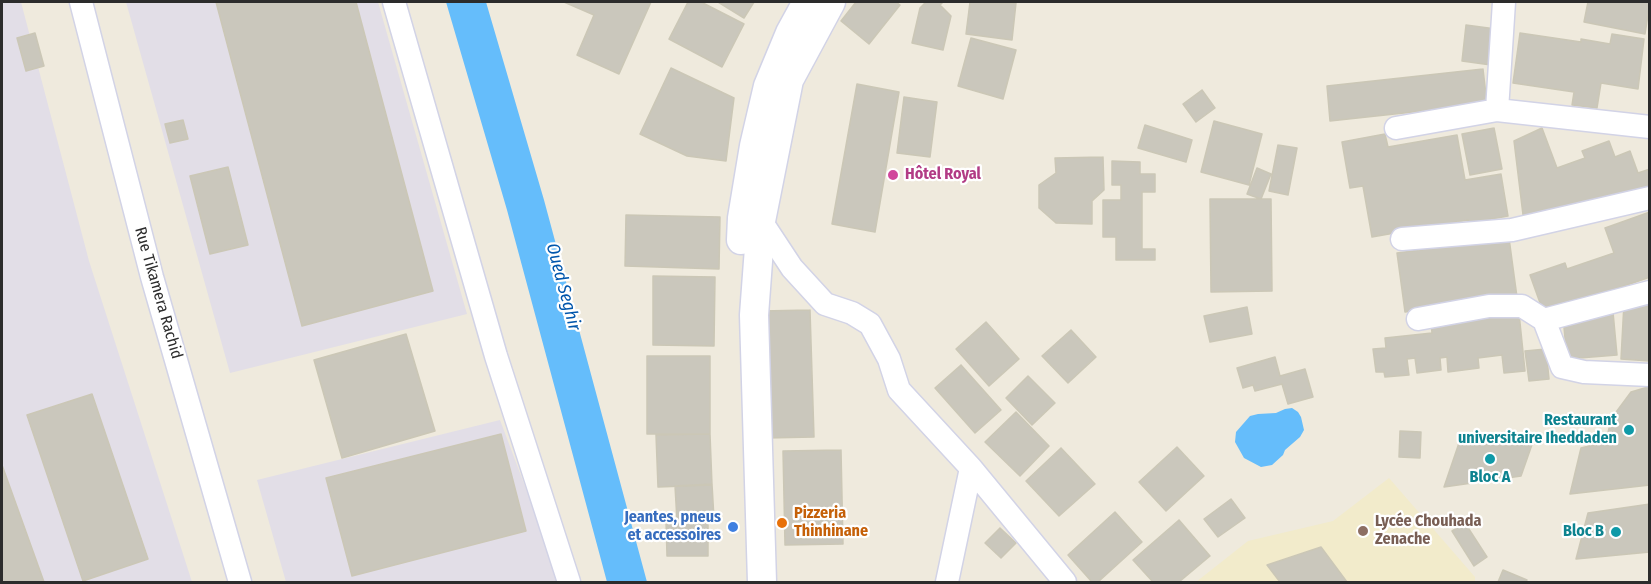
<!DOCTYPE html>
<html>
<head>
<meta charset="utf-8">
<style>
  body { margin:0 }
  #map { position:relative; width:1651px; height:584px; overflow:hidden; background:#efeadd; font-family:"Fira Sans Condensed",sans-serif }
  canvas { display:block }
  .frame { position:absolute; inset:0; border:3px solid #2c2c2c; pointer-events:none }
</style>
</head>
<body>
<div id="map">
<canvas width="1651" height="584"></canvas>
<div class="frame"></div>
</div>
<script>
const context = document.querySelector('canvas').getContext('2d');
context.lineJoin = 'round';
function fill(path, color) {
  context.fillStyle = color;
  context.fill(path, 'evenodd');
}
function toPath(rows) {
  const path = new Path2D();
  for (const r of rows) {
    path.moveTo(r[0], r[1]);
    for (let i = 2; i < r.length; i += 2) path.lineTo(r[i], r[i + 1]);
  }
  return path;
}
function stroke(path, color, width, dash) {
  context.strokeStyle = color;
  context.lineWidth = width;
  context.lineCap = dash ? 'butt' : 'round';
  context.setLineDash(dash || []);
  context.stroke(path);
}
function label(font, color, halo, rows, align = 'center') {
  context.font = font + ' "Fira Sans Condensed",sans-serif';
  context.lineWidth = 4.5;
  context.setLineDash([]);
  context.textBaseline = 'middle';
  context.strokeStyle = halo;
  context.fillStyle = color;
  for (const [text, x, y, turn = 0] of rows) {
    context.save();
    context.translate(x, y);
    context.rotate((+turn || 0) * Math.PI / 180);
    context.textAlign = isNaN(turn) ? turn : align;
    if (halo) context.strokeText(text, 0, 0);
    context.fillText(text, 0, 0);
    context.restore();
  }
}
fill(toPath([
  [2,2,21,2,89,261,192,582,2,582],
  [126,2,378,2,467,314,230,373],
  [500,420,561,582,286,582,257,480]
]), '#e2dee7');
fill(toPath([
  [1389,478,1475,577,1475,582,1196,582,1248,541,1333,521]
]), '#f2ebcb');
fill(toPath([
  [446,2,486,2,544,200,647,582,607,582,507,210],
  [1292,408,1298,412,1301,417,1304,430,1300,437,1285,450,1283,455,1272,465,1261,467,1244,458,1235,442,1236,432,1250,416,1258,414,1276,413,1285,409]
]), '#65bdfb');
const building = toPath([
  [216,2,356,2,433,291,302,326,216,2],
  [564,2,651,2,619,74,577,55,594,15,564,2],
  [688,2,701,2,744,24,722,67,669,39,688,2],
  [718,2,754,2,744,18,718,2],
  [856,2,896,2,900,5,869,44,841,21,856,2],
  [923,2,943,2,940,5,951,16,943,50,912,43,920,8,925,3,923,2],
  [970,2,1016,3,1012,40,966,34,970,2],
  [1588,2,1650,2,1645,34,1584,22,1588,2],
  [1466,25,1496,29,1491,65,1462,61,1466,25],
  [35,33,44,66,26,71,17,38,35,33],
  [1520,33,1581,42,1581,39,1610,44,1612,34,1644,39,1638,89,1601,83,1597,108,1572,105,1574,92,1513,83,1520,33],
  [971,38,1016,50,1003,99,958,86,971,38],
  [671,68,734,98,726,161,687,156,640,134,671,68],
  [1483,69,1487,104,1330,121,1327,86,1483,69],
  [857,84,899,92,875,232,832,224,857,84],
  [1202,90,1215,108,1196,122,1183,104,1202,90],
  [904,97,937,102,930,157,897,153,904,97],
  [183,120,188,139,170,143,165,124,183,120],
  [1214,121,1262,134,1249,185,1201,172,1214,121],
  [1145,125,1192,140,1186,162,1138,148,1145,125],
  [1494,128,1502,169,1470,175,1462,134,1494,128],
  [1542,128,1557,168,1585,158,1582,151,1609,141,1615,157,1630,151,1638,173,1650,169,1650,191,1524,223,1514,141,1542,128],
  [1385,134,1388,147,1457,135,1465,180,1501,174,1508,216,1469,223,1468,220,1372,237,1363,186,1350,188,1342,142,1385,134],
  [1278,145,1297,148,1288,195,1269,191,1278,145],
  [1103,157,1104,190,1092,201,1092,224,1056,223,1039,208,1039,185,1056,173,1055,158,1103,157],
  [1112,161,1140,162,1140,174,1155,174,1155,192,1142,192,1142,249,1155,249,1155,260,1116,260,1116,237,1103,237,1103,200,1121,200,1121,185,1112,185,1112,161],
  [228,167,248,245,210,254,190,176,228,167],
  [1257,168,1271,174,1261,199,1247,194,1257,168],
  [1210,199,1271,199,1272,291,1211,292,1210,199],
  [1650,212,1650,277,1544,314,1530,275,1565,263,1567,269,1614,253,1605,228,1650,212],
  [626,215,720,217,719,269,625,266,626,215],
  [1509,238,1517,297,1405,312,1397,253,1509,238],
  [653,276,715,277,714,346,653,345,653,276],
  [1624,303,1650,305,1650,361,1621,359,1624,303],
  [1247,307,1252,334,1210,342,1204,316,1247,307],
  [810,310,814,437,766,438,762,311,810,310],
  [1613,312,1617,355,1567,359,1563,317,1613,312],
  [1519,313,1525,371,1504,373,1502,355,1478,358,1479,368,1448,372,1447,357,1440,358,1441,370,1417,373,1415,358,1407,359,1409,375,1385,377,1384,372,1376,372,1373,349,1386,348,1385,338,1432,333,1431,323,1519,313],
  [986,322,1019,359,989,386,956,349,986,322],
  [1071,330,1096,357,1068,383,1042,356,1071,330],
  [406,334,435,431,342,458,314,360,406,334],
  [1546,349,1549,379,1529,381,1525,351,1546,349],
  [647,356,710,356,710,434,647,434,647,356],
  [1275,357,1280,376,1305,369,1313,397,1288,404,1282,384,1255,391,1253,385,1243,388,1237,368,1275,357],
  [961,365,1001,410,975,433,935,388,961,365],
  [1028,376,1055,403,1032,425,1006,398,1028,376],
  [1648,387,1650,387,1650,485,1570,494,1581,448,1606,442,1611,419,1631,392,1648,387],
  [92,394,148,559,83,581,27,415,92,394],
  [1016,412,1049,446,1020,476,985,442,1016,412],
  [1400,431,1421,432,1420,458,1399,457,1400,431],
  [501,434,526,531,352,576,326,478,501,434],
  [710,434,712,485,658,487,656,435,710,434],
  [1535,436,1521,476,1444,487,1459,443,1535,436],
  [1177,447,1204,476,1166,511,1139,482,1177,447],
  [1061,448,1095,484,1059,516,1026,481,1061,448],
  [841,450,843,544,785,545,783,451,841,450],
  [2,465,44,582,2,582,2,465],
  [712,484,714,519,677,521,675,486,712,484],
  [1231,499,1245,518,1218,537,1204,519,1231,499],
  [1650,504,1650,552,1576,559,1588,513,1650,504],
  [1115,512,1142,542,1098,582,1092,582,1068,555,1115,512],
  [1179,520,1210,556,1179,582,1153,582,1133,560,1179,520],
  [666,521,708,521,708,556,667,556,666,521],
  [1465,523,1487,557,1474,566,1452,531,1465,523],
  [1000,528,1016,543,1001,558,985,543,1000,528],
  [1321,547,1347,582,1280,582,1267,565,1321,547],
  [1503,570,1527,580,1526,582,1498,582,1503,570]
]);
fill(building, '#cac7bc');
stroke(building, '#cbc7b6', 1.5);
const minor = toPath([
  [81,2,152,277,240,582],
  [394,2,496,356,569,582],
  [1504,2,1497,110,1650,127],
  [1396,128,1497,110],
  [761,221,792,268,825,304,852,313,870,324,889,359,899,390,971,468,1065,582],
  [1402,239,1512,230,1650,198],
  [1418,319,1489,306,1522,306,1544,320,1650,292],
  [1544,320,1562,367,1584,372,1650,375],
  [947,582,971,468]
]);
const tertiary = toPath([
  [741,240,742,218,754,146,768,86,790,33,807,2],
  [762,582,754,315,761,221,789,80,831,2]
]);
stroke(minor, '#d2d3e6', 25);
stroke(tertiary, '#d2d3e6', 31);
stroke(minor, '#fff', 22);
stroke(tertiary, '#fff', 28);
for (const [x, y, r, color] of [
  [893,175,6,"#d1479c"],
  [1629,430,6,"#0f9aa8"],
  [1490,459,6,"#0f9aa8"],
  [782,523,6,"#e8710a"],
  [733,527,6,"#3f7fe0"],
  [1363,531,6,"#8d6e63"],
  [1616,532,6,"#0f9aa8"]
]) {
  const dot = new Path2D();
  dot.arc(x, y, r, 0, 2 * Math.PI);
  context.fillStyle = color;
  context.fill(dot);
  stroke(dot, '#fff', 2);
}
label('bold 16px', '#b23c85', '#fff', [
  ["Hôtel Royal",905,175]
], 'left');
label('16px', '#2c2c2c', '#fff', [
  ["Rue Tikamera Rachid",158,293,74]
]);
label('bold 16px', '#0d838f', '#fff', [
  ["Restaurant",1617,421],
  ["universitaire Iheddaden",1617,439],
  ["Bloc A",1490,478,"center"],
  ["Bloc B",1604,532]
], 'right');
label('bold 16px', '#c56008', '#fff', [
  ["Pizzeria",794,514],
  ["Thinhinane",794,532]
], 'left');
label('bold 16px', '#366cbe', '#fff', [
  ["Jeantes, pneus",721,518],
  ["et accessoires",721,536]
], 'right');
label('bold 16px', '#785e54', '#fff', [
  ["Lycée Chouhada",1375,522],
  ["Zenache",1375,540]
], 'left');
label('italic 18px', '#0056ac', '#fff', [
  ["Oued Seghir",563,287,75]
]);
</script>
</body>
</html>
